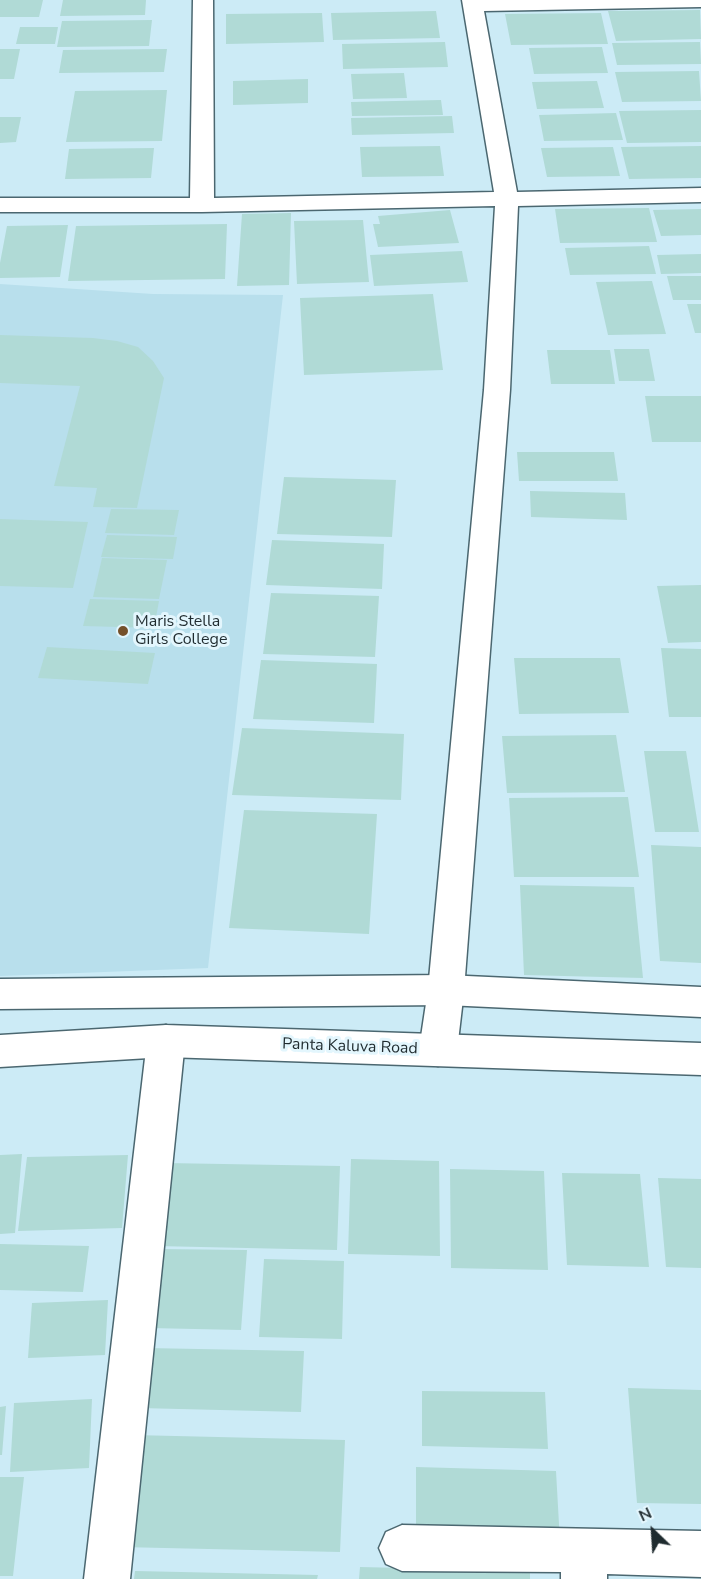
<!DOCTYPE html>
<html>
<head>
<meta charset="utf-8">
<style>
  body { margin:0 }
  #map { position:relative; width:701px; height:1579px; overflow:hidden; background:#ccebf6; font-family:"Nunito Sans",sans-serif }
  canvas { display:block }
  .north { position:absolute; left:623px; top:1501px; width:60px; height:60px; -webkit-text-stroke:4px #e3f6fd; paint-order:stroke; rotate:335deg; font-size:16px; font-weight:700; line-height:24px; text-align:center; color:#1f2b2f }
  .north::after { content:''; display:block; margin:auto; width:21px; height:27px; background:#1f2b2f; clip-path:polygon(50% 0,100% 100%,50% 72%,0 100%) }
</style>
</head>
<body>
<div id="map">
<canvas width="701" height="1579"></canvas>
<div class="north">N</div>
</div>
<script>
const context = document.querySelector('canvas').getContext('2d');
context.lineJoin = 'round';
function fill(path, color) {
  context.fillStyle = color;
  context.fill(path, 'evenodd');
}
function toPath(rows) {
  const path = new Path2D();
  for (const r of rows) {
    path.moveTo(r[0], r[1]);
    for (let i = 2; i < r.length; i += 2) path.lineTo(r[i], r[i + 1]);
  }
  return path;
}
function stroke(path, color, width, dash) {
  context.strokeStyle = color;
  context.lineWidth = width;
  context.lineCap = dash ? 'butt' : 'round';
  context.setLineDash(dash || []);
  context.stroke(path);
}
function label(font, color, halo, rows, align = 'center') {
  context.font = font + ' "Nunito Sans",sans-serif';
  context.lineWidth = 6;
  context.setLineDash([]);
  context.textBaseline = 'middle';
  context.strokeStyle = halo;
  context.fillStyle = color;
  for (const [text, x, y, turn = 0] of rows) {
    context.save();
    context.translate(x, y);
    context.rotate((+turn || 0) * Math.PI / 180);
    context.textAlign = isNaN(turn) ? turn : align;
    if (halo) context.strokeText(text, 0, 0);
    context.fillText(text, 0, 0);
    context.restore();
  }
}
fill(toPath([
  [0,284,153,294,283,295,208,968,0,976]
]), '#b8dfec');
fill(toPath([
  [0,0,43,0,39,17,0,17],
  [63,0,146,0,145,15,60,16],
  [700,10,701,39,616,41,608,11],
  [436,11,440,38,333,40,331,13],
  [322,13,324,42,226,44,226,14],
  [601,13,608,44,511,45,505,14],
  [152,20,149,46,57,47,62,21],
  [20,27,58,27,55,44,16,44],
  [445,42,448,67,343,69,342,44],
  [700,42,701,64,617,65,612,43],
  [602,47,608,73,534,74,529,48],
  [0,49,20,49,14,79,0,79],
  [167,49,164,72,59,73,63,50],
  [699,71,701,101,622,102,615,72],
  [404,73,407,98,353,99,351,74],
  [308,79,308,103,233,105,233,81],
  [597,81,604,108,537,109,532,82],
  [167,90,162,141,66,142,75,91],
  [441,100,443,115,352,116,351,102],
  [701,110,701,142,627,143,619,111],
  [616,113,623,140,544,141,539,115],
  [452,116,454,133,352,135,351,118],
  [0,117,21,117,16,142,0,143],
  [440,146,444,176,362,177,360,147],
  [701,146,701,178,629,179,621,147],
  [613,147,620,176,547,177,541,148],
  [154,148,151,178,65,179,69,149],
  [649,208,657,242,560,243,555,209],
  [701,209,701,235,661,236,653,210],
  [450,210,459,243,378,247,373,224,380,224,378,216],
  [291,213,289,285,237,286,242,214],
  [363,220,369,282,297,284,294,221],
  [227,224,225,279,68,281,76,226],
  [68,225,60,277,0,278,0,263,7,226],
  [649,246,656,274,570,275,565,248],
  [462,251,468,282,374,286,370,255],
  [701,254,701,273,661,274,657,255],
  [667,276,701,276,701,300,673,300],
  [652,281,666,334,608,335,596,282],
  [433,294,443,370,304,375,300,298],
  [687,304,701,304,701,333,695,333],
  [0,335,93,338,117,341,138,347,153,361,164,378,137,508,93,507,97,488,54,486,80,386,0,383],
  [614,349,649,349,655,381,619,381],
  [547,350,610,350,615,384,551,384],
  [645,396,701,396,701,442,652,442],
  [517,452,614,452,618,481,519,481],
  [284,477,396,480,392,537,277,534],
  [530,491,625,493,627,520,531,517],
  [111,509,179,510,174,535,105,533],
  [0,519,88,522,73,588,0,586],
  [107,535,177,537,173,559,101,557],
  [272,540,384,544,382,589,266,585],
  [102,558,167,560,159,599,93,597],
  [701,585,701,642,668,643,657,586],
  [271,593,379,596,375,657,263,654],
  [90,599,159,601,154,628,83,626],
  [47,647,155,653,148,684,38,678],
  [661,648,701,649,701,717,669,717],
  [514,658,620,658,629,713,519,714],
  [261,660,377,664,374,723,253,719],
  [242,728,404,734,401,800,232,795],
  [616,735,625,792,507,793,502,736],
  [644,751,686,751,699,832,655,832],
  [628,797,639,877,514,877,509,798],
  [244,810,377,814,369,934,229,928],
  [651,845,701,847,701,963,660,961],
  [520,885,634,887,643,978,524,975],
  [22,1154,15,1233,0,1234,0,1155],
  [128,1155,122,1228,18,1231,27,1157],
  [351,1159,439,1161,440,1256,348,1254],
  [165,1163,340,1166,337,1250,156,1246],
  [450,1169,544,1171,548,1270,451,1268],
  [562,1173,640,1174,649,1267,567,1265],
  [658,1178,701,1179,701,1268,666,1267],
  [0,1244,89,1246,83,1292,0,1290],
  [157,1249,247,1250,241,1330,149,1328],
  [264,1259,344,1261,342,1339,259,1337],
  [108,1300,105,1355,28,1358,32,1303],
  [146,1348,304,1351,301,1412,139,1408],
  [628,1388,701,1390,701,1504,637,1503],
  [422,1391,545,1392,548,1449,422,1446],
  [92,1399,89,1468,10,1472,14,1403],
  [6,1406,2,1455,0,1455,0,1407],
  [133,1435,345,1440,340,1552,121,1547],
  [416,1467,556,1471,560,1542,416,1539],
  [0,1477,24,1477,13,1576,0,1576],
  [360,1567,530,1571,530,1579,359,1579],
  [135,1571,318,1575,317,1579,134,1579]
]), '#b0dad6');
const minor = toPath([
  [193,0,213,0,214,198,494,192,462,0,701,0,701,7,484,11,517,192,701,188,701,202,518,206,510,390,464,990,457,1050,451,1061,438,1066,425,1061,419,1050,428,990,484,390,495,206,202,212,0,212,0,198,190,198,193,0],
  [166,1025,179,1030,185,1041,130,1579,84,1579,147,1041,153,1030,166,1025],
  [402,1525,701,1531,701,1577,607,1574,607,1579,561,1579,561,1572,402,1571,386,1564,379,1548,386,1532,402,1525]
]);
const tertiary = toPath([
  [446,975,701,987,701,1017,446,1005,0,1009,0,979,446,975],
  [166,1025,701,1043,701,1075,166,1057,0,1067,0,1035,166,1025]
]);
stroke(minor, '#4b6770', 3);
stroke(tertiary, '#4b6770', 3);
fill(minor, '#fff');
fill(tertiary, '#fff');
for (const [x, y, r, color] of [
  [123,631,6,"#74502a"]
]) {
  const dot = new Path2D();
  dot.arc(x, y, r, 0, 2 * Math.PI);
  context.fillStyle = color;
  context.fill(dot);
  stroke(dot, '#e3f6fd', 2);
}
label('16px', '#1f2b2f', '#e3f6fd', [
  ["Maris Stella",135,622],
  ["Girls College",135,640]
], 'left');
label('16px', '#1f2b2f', '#e3f6fd', [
  ["Panta Kaluva Road",350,1047,2]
]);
</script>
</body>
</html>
